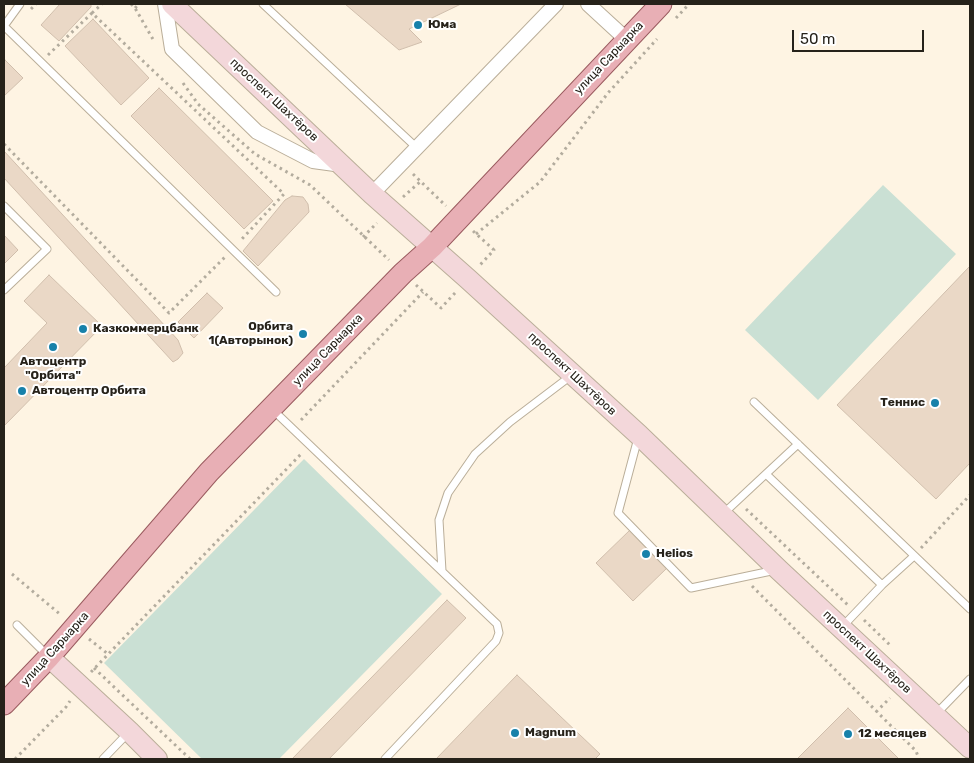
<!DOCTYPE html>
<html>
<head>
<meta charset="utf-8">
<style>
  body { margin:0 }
  #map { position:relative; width:974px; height:763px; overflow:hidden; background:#fef4e3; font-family:Rubik,sans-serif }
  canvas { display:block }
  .frame { position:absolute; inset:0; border:5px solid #26221a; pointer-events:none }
  .scale { position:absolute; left:792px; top:30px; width:132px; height:22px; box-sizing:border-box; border:2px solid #26221a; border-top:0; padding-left:6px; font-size:15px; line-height:18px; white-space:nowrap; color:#26221a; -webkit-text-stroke:4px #fff; paint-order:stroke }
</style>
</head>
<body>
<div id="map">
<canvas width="974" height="763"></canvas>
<div class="frame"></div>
<div class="scale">50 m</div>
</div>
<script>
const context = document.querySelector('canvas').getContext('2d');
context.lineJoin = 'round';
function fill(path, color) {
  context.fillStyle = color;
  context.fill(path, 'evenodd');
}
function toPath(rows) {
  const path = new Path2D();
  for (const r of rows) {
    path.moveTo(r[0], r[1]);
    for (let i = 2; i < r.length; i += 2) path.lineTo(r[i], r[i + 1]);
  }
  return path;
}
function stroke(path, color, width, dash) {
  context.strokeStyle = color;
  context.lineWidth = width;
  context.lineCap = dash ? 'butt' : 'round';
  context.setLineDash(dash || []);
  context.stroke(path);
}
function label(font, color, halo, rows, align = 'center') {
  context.font = font + ' Rubik,sans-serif';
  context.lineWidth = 4;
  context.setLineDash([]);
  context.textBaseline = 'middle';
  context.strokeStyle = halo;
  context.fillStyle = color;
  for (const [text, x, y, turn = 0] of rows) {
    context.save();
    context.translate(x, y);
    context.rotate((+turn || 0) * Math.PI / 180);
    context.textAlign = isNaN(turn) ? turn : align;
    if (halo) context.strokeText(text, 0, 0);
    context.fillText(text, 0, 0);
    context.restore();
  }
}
fill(toPath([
  [883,185,956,254,818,400,745,330],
  [304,459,442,594,279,759,202,759,104,663]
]), '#cae0d4');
const building = toPath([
  [60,4,91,4,91,7,59,41,41,25,60,4],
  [345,4,461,4,409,29,422,42,399,50,345,4],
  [93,19,149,78,121,105,65,46,93,19],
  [5,60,23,78,4,96,4,61,5,60],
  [159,88,273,201,244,229,131,116,159,88],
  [4,151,178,340,183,353,178,359,173,362,4,178,4,151],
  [292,196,303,197,308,204,309,212,258,266,243,251,285,200,292,196],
  [4,235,18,250,4,264,4,235],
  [970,266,970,463,936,499,837,405,970,266],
  [49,275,102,326,4,426,4,368,47,323,24,301,49,275],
  [207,293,223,308,194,338,178,322,207,293],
  [630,530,667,568,633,601,596,563,630,530],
  [447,600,466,618,329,759,292,759,447,600],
  [517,675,600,754,595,759,436,759,517,675],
  [848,708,899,759,797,759,848,708]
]);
fill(building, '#ead8c6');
stroke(building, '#d0beac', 1);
const lane = toPath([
  [263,4,417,148],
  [4,26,276,292],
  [4,26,20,4],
  [4,206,47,249,4,290],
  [754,402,970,609],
  [273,410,497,624,499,633,496,641,385,759],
  [638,438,618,513,691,588,776,570],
  [767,475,882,585],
  [724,513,798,444],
  [442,571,439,520,448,493,475,454,510,422,572,375],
  [17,625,47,655],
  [842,627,882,585,914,556],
  [935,715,970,679],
  [103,759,129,732]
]);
const street = toPath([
  [165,4,172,49,257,132,313,161,342,165],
  [588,4,626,39],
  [372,194,556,4]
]);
const secondary = toPath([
  [172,4,372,194,468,279,639,435,779,570,970,748],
  [49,657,129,731,157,759]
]);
const primary = toPath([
  [4,704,49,657,209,472,403,273,432,247,661,4]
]);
stroke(lane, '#baae99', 9);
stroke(street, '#baae99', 16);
stroke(secondary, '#baae99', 22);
stroke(primary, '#9a5b5f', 23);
stroke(toPath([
  [131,4,135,8,154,41],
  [135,8,139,4],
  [31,9,36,4],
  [92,13,102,4],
  [676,18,689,4],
  [48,55,92,13,284,194,240,241],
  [183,83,198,104,255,154,310,185,389,260],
  [4,144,169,313,226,256],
  [413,174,446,206],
  [403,197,421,181],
  [473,231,494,250,480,265],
  [476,234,540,182,608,93,657,39],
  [363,237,377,223],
  [416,285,441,308,456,292],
  [301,420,423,292],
  [746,509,849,606],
  [921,548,970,495],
  [12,574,61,615],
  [752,586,916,751,919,759],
  [864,620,892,647],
  [89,639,108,654],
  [94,668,190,759],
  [91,672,302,453],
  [876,712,890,698],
  [15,759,66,707,70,701]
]), '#b3ac9e', 3, [2.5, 4]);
stroke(lane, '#fff', 7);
stroke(street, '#fff', 14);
stroke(secondary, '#f3d7da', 20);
stroke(primary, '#e8afb5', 21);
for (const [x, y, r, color] of [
  [418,25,5,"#1781aa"],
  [83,329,5,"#1781aa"],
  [303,334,5,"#1781aa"],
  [53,347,5,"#1781aa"],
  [22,391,5,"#1781aa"],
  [935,403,5,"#1781aa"],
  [646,554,5,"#1781aa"],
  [515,733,5,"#1781aa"],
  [848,734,5,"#1781aa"]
]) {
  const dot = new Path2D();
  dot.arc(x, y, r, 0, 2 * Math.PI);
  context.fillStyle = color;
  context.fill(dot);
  stroke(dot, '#fff', 2);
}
label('bold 12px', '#26221a', '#fff', [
  ["Юма",428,25],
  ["Орбита",293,327,"right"],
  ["1(Авторынок)",293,341,"right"],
  ["Казкоммерцбанк",93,329],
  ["Автоцентр",53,362,"center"],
  ["\"Орбита\"",53,376,"center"],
  ["Автоцентр Орбита",32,391],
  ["Теннис",925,403,"right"],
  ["Helios",656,554],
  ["Magnum",525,733],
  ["12 месяцев",858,734]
], 'left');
label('12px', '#26221a', '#fff', [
  ["улица Сарыарка",609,58,-47],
  ["проспект Шахтёров",274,100,43],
  ["улица Сарыарка",328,350,-46],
  ["проспект Шахтёров",572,374,43],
  ["улица Сарыарка",55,649,-48],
  ["проспект Шахтёров",867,652,43]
]);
</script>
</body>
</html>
